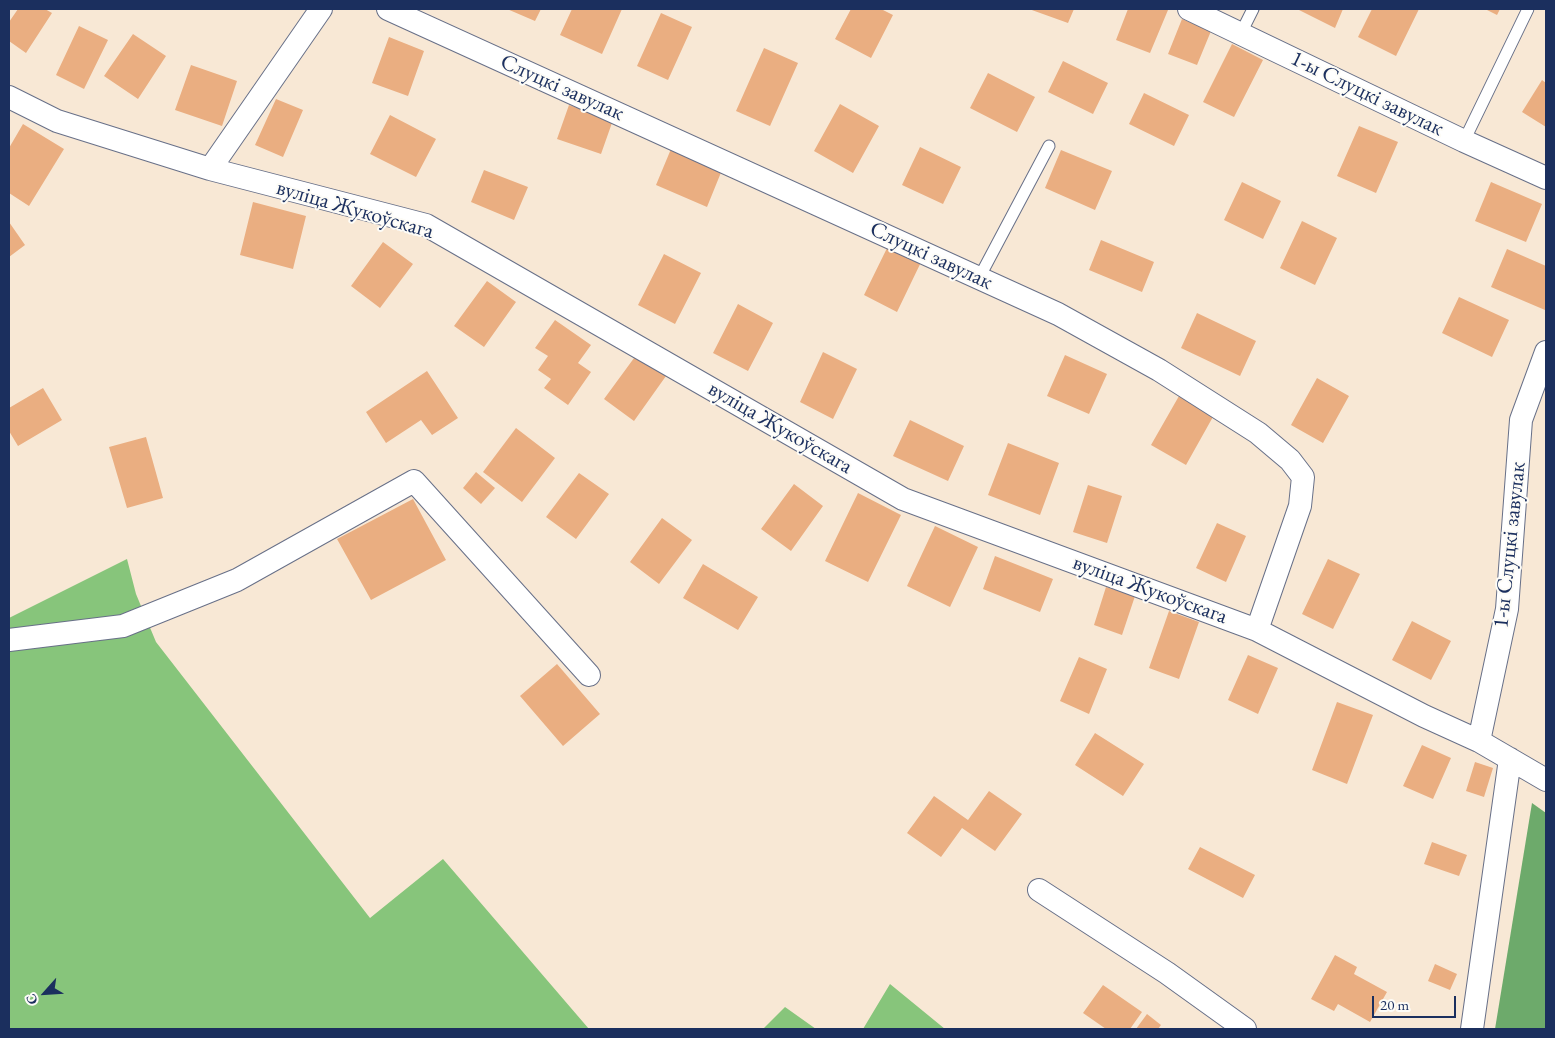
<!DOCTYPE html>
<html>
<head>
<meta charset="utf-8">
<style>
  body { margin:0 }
  #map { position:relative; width:1555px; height:1038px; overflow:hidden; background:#f8e8d5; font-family:"EB Garamond",serif }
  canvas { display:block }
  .frame { position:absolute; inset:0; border:10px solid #1b2f5e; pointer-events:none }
  .north { position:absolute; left:20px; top:968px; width:50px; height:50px; -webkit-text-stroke:4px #fdfcf7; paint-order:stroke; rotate:244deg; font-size:14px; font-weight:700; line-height:20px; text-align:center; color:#1b2f5e }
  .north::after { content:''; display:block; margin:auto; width:18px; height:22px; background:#1b2f5e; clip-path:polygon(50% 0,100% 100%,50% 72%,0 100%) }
  .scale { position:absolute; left:1372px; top:996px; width:84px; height:22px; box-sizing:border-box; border:2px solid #1b2f5e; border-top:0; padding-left:6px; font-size:15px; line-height:18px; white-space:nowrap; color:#1b2f5e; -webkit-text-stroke:4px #fdfcf7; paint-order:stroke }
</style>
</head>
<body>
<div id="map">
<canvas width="1555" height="1038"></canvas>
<div class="frame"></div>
<div class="north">С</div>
<div class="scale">20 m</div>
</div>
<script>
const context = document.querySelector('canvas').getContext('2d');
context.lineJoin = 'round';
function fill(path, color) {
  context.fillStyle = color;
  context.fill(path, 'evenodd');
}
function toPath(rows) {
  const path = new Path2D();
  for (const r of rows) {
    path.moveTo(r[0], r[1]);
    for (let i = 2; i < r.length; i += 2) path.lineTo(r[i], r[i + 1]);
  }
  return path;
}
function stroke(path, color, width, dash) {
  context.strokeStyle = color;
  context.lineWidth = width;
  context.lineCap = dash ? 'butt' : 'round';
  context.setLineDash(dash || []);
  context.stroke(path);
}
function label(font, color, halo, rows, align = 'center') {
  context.font = font + ' "EB Garamond",serif';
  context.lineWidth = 4;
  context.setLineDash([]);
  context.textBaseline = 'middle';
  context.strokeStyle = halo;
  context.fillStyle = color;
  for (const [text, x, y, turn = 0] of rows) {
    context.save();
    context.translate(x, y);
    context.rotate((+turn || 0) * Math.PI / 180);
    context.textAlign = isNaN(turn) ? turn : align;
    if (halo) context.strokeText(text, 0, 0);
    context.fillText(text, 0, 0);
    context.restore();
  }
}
fill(toPath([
  [127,559,136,594,156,642,370,918,443,859,589,1029,9,1029,9,618],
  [890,984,945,1029,863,1029],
  [785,1007,816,1029,763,1029]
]), '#87c57b');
fill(toPath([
  [1532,803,1546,813,1546,1029,1495,1029]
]), '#6daa6b');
fill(toPath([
  [18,9,45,9,52,13,26,53,9,41,9,22],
  [507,9,541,9,535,21],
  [572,9,622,9,602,54,560,35],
  [851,9,881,9,893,15,871,58,835,39],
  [1029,9,1074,9,1068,23],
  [1128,9,1168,10,1150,53,1116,40],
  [1297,9,1343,9,1335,28],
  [1372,9,1419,9,1396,56,1358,37],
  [1485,9,1500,9,1497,15],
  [661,13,692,27,668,80,637,66],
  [1182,19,1211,31,1197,65,1168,54],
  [79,26,108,40,84,89,56,75],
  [133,34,166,56,138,99,104,76],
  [389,37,424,51,408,96,372,83],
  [1232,44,1263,60,1234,117,1203,102],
  [764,48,798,63,770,126,736,111],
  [1063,61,1108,83,1093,114,1048,92],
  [191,65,237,81,222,126,175,110],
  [988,73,1035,97,1017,132,970,108],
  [1542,80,1546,83,1546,127,1522,112],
  [1144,93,1189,115,1174,146,1129,124],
  [276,99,303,110,283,157,255,145],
  [840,104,879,126,853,173,814,151],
  [569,105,613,120,601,154,557,139],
  [390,115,436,139,416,177,370,154],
  [23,124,64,149,29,206,9,193,9,148],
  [1359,126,1398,142,1376,193,1337,176],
  [920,147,961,167,943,204,902,185],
  [671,149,722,170,707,207,656,185],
  [1061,150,1112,171,1095,210,1045,188],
  [484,170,528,187,514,220,471,202],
  [1242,182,1281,201,1263,239,1224,220],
  [1491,182,1542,204,1526,242,1475,221],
  [253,202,306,216,293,269,240,255],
  [1302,221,1337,238,1315,285,1280,268],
  [9,222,25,245,9,257],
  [1101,240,1154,262,1142,292,1089,270],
  [383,242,413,264,380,308,351,286],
  [890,242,923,258,897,312,864,295],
  [1507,249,1546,266,1545,310,1491,287],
  [664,254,701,273,675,324,638,305],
  [487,281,516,302,484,347,454,326],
  [1459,297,1509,320,1492,357,1442,333],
  [738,304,773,323,748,371,713,353],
  [1197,313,1256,341,1240,376,1181,348],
  [555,320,591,345,578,363,591,372,568,405,544,388,551,379,538,370,548,356,535,348],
  [823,352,857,369,833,419,800,402],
  [637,354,666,376,634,421,604,399],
  [1065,355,1107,374,1089,414,1047,396],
  [427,371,458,418,432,435,421,420,386,443,366,412],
  [1317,378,1349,396,1323,443,1291,425],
  [43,388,62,420,18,446,9,431,9,408],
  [1179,396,1214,415,1186,465,1151,445],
  [910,420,964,446,948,481,893,456],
  [516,428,555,458,522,502,483,472],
  [146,437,163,498,127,508,109,447],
  [1008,443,1059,463,1040,515,988,495],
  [476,472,495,488,481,504,463,488],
  [579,473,609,494,576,539,546,517],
  [794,484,823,506,791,551,761,529],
  [1088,485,1122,496,1107,543,1073,532],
  [858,493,901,515,868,582,825,561],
  [413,499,446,560,371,600,337,539],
  [662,518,692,540,659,584,630,562],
  [1217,523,1246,536,1226,582,1196,568],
  [935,526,978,547,950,607,907,586],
  [995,556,1053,579,1040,612,983,589],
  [1328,559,1360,574,1333,629,1302,614],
  [703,564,758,597,738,630,683,598],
  [1106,587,1135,596,1122,635,1094,625],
  [1169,611,1199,622,1179,679,1149,668],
  [1412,621,1451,641,1431,680,1392,660],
  [1248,655,1278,668,1258,714,1228,700],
  [1079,657,1107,669,1089,714,1060,701],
  [557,664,600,714,563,746,520,696],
  [1337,702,1373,715,1347,784,1312,770],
  [1095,733,1144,764,1123,796,1075,765],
  [1422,745,1451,758,1433,799,1403,786],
  [1475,762,1493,768,1484,797,1466,791],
  [989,791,1022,814,995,851,962,828,941,857,907,833,934,796,968,820],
  [1432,842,1467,855,1459,876,1424,864],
  [1200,847,1255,875,1243,898,1188,869],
  [1335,955,1357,967,1354,974,1387,992,1370,1022,1338,1004,1334,1011,1311,999],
  [1435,964,1457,974,1450,990,1428,981],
  [1103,985,1142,1012,1130,1029,1106,1029,1083,1013],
  [1147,1014,1161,1025,1158,1029,1136,1029]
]), '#eaae81');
const lane = toPath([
  [1241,33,1253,9],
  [1464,141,1528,9],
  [979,278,1049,146]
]);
const street = toPath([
  [388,9,1058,314,1159,370,1258,433,1290,460,1303,477,1300,506,1257,630],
  [1189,9,1464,141,1546,178],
  [9,97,57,121,210,169,426,225,903,499,1257,630,1424,716,1479,741,1546,780],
  [210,169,321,9],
  [9,640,123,626,237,580,414,481,589,675],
  [1479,741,1507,609,1521,420,1546,352],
  [1039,890,1167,973,1245,1029],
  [1472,1029,1510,759]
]);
stroke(lane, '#687088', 13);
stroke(street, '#687088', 24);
stroke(lane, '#fff', 11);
stroke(street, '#fff', 22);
label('22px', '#1b2f5e', '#fdfcf7', [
  ["Слуцкі завулак",562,88,24],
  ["1-ы Слуцкі завулак",1367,94,26],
  ["вуліца Жукоўскага",355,210,16],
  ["Слуцкі завулак",931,256,25],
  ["вуліца Жукоўскага",780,428,30],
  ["1-ы Слуцкі завулак",1510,545,-84],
  ["вуліца Жукоўскага",1150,590,20]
]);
</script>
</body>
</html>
